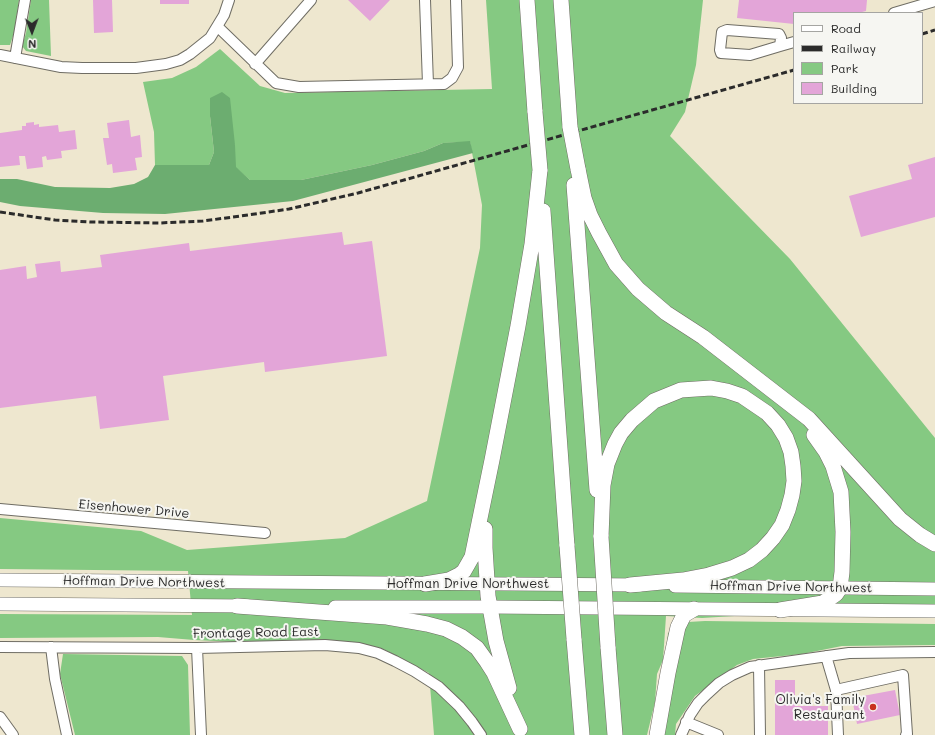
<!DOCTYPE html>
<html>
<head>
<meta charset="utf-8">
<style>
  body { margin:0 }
  #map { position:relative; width:935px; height:735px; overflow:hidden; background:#eee7cf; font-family:Mali,sans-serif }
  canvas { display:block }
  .legend { position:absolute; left:793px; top:12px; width:130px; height:92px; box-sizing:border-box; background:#f6f6f2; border:1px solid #a5a5a2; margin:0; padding:5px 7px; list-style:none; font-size:12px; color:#2b2b2b }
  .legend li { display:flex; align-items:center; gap:8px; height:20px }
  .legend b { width:20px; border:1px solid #a5a5a2 }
  .north { position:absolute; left:12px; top:12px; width:40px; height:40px; -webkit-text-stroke:3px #f6f6f2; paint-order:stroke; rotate:179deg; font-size:11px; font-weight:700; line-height:16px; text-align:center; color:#2b2b2b }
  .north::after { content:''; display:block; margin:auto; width:14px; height:18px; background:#2b2b2b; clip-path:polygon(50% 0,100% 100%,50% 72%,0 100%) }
</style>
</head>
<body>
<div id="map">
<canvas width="935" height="735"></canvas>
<ul class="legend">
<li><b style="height:5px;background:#fff"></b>Road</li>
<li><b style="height:5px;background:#2b2b2b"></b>Railway</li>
<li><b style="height:11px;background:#85c982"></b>Park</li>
<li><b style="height:11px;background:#e3a5d8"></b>Building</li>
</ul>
<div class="north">N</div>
</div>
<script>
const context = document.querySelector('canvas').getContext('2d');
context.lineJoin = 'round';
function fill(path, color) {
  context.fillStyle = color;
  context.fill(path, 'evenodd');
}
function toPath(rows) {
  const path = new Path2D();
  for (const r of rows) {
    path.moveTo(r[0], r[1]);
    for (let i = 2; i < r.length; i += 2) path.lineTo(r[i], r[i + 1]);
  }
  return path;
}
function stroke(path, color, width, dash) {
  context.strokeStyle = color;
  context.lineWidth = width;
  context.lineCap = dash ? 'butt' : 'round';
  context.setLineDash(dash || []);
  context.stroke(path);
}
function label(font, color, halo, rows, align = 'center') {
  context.font = font + ' Mali,sans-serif';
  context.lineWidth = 4;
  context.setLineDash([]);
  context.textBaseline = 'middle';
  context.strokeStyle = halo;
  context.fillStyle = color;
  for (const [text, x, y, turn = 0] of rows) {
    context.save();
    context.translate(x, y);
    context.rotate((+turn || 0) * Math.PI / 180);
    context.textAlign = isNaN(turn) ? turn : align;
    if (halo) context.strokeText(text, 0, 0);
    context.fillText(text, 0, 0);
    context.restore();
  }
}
fill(toPath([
  [0,0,19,0,14,33,10,45,0,45],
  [31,0,49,0,51,56,26,51,22,46,26,33],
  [486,0,703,0,696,65,685,112,670,136,790,259,935,438,935,617,751,615,702,618,666,616,663,660,657,674,655,702,647,735,434,735,429,673,383,649,194,640,158,637,0,638,0,614,192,615,188,571,0,569,0,518,141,531,187,550,345,538,427,501,480,248,482,205,470,142,443,143,424,151,372,165,301,180,250,180,235,167,235,145,210,116,214,152,209,165,155,165,154,132,143,82,172,78,196,67,220,49,260,86,285,93,492,89],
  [705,621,935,624,935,645,842,646,802,654,753,659,737,665,695,696,676,724,675,735,659,735,661,701,668,633,688,622],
  [63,654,182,656,188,665,190,735,75,735,60,674]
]), '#85c982');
fill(toPath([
  [222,92,230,98,235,145,236,167,250,180,301,180,372,165,424,151,443,143,470,141,473,153,293,201,165,214,103,213,20,206,0,202,0,179,17,179,55,187,110,188,134,184,148,177,155,165,209,165,214,152,210,116,210,98]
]), '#6cad70');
fill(toPath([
  [93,0,112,0,113,32,94,33],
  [160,0,189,0,189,4,160,4],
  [348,0,390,0,370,21],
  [739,0,867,0,866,11,858,13,794,13,794,24,737,18],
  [129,120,131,137,140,135,142,157,135,158,137,170,113,173,112,164,107,165,103,138,109,138,107,123],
  [34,122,34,125,39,124,39,127,58,125,59,132,75,130,77,149,61,151,62,158,47,160,46,156,42,157,43,167,27,169,25,156,19,156,20,165,0,167,0,133,22,130,22,126,26,126,26,123],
  [935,157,935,217,861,237,849,196,912,179,908,165],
  [342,232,344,245,372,241,387,356,265,372,264,362,163,376,169,420,100,429,96,396,0,408,0,270,26,266,27,279,37,277,35,264,60,261,61,272,102,267,100,255,189,243,190,251],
  [775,680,795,680,795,706,828,706,828,735,775,735],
  [895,690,900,715,857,724,852,698]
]), '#e3a5d8');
const minor = toPath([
  [425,0,428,84],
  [894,13,935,1],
  [218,27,276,83,299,87,444,84,452,78,458,67,456,0],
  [780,46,781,38,779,34,727,30,722,32,720,50,721,53,750,55,780,46,794,42],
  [0,55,61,67,82,68,136,68,166,64,180,60,190,54,210,38,224,15,229,0],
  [15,58,25,0],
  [255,64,311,0],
  [0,509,265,533],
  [0,647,197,648,325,645,359,648,378,653,395,661,414,671,439,687,459,706,472,722,481,735],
  [51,647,55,679,67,735],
  [197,648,201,735],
  [826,656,836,690,838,735],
  [759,665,760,735],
  [836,690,903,675,907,734,906,735],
  [0,717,13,735],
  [686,722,718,735],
  [681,735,690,715,698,703,707,694,719,683,732,675,750,667,849,653,935,652]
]);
const major = toPath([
  [0,580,639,585],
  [675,586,935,589],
  [0,604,247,606],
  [335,607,490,607,935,611]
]);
const highway = toPath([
  [527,0,535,112],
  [561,0,570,127],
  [578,169,584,198,590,215,599,233,616,264,638,289,666,313,703,337,809,419,900,519,920,535,935,544],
  [574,185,597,490],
  [543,211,567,546],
  [485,529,485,548,488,596,496,641,509,688],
  [601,537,603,485,607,464,615,444,621,433,632,420,654,401,681,390,711,388,727,391,742,396,767,413,778,425,786,438,791,452,793,466,794,481,792,495,788,510,782,525,773,538,762,550,749,560,732,568,709,575,683,580,630,585],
  [425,584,449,580,459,575,464,571,472,557,492,460,518,326,532,244,540,170],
  [237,606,387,617,427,624,446,629,462,637,477,648,487,662,494,673,520,729],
  [780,610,823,603,836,594,840,588,842,572,843,532,841,492,833,466,826,452,814,435],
  [574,639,582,735],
  [608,647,615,735],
  [657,735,668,673,678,627,684,615,694,609]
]);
stroke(minor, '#6f6d64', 12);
stroke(major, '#6f6d64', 14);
stroke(highway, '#6f6d64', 16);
stroke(minor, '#fff', 10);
stroke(major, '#fff', 13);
stroke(highway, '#fff', 15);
stroke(toPath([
  [922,34,935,30],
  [0,212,55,220,91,222,159,223,203,221,248,215,289,209,358,193,794,70]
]), '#2b2b2b', 3, [6, 3]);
const highwayBridge = toPath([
  [535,112,540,170],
  [570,127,578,169],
  [601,537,608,647],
  [567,546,574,639]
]);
stroke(highwayBridge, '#6f6d64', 16, []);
stroke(highwayBridge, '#fff', 15);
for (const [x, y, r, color] of [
  [873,707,4,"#c8321e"]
]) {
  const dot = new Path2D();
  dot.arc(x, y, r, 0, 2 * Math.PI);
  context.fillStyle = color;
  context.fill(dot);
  stroke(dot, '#f6f6f2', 1.5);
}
label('13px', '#2b2b2b', '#f6f6f2', [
  ["Eisenhower Drive",134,509,5],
  ["Hoffman Drive Northwest",144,582,1],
  ["Hoffman Drive Northwest",468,584],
  ["Hoffman Drive Northwest",791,587,1],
  ["Frontage Road East",256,633,-1]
]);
label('13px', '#2b2b2b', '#f6f6f2', [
  ["Olivia's Family",865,700],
  ["Restaurant",865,715]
], 'right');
</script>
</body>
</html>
